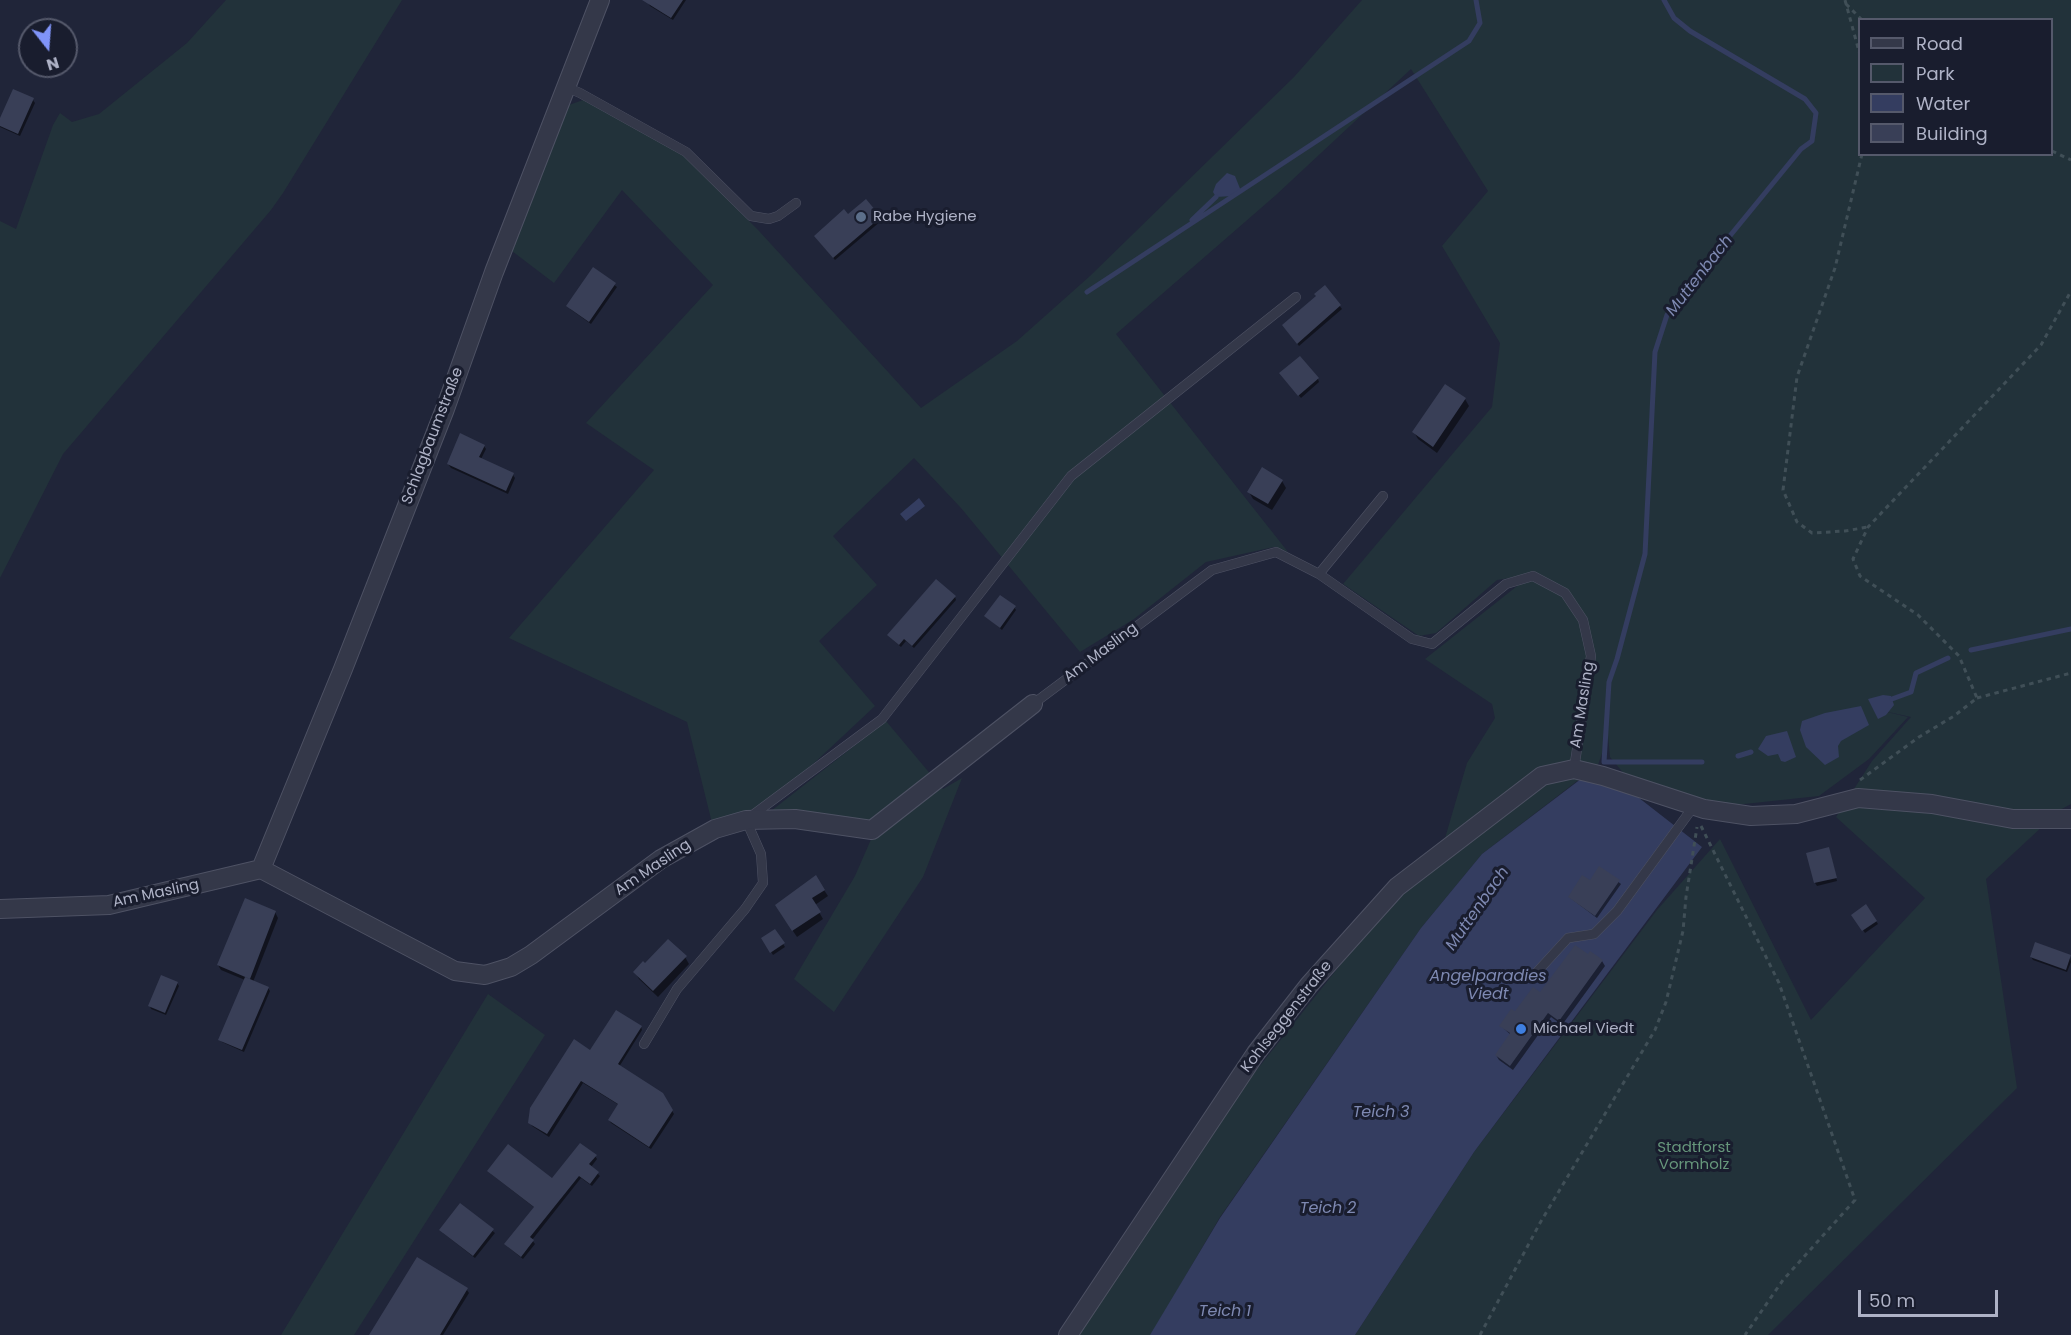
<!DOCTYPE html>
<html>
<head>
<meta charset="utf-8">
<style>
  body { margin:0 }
  #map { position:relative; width:2071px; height:1335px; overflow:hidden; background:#202539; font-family:Poppins,sans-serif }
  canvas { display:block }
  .legend { position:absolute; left:1858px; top:18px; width:195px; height:138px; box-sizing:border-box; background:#191d2e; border:2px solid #55596b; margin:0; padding:8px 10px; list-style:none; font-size:18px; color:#aeb2c6 }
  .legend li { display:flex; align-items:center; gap:12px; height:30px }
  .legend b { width:30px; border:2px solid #55596b }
  .north { position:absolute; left:18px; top:18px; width:60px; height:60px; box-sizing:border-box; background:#191d2e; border:2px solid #55596b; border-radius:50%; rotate:163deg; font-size:16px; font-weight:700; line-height:24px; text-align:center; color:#aeb2c6 }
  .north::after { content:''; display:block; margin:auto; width:21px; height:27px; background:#8094f9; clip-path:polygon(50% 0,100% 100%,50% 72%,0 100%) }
  .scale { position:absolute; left:1858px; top:1290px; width:140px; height:27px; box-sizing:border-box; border:3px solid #aeb2c6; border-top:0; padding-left:8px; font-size:18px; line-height:21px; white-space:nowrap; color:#aeb2c6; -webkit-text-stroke:4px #191d2e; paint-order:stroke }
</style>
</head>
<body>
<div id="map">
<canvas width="2071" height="1335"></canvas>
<ul class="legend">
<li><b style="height:8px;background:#343849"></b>Road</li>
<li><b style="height:16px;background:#22323a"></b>Park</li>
<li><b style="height:16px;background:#343d60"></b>Water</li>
<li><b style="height:16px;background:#393f57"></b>Building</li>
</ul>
<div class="north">N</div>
<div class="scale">50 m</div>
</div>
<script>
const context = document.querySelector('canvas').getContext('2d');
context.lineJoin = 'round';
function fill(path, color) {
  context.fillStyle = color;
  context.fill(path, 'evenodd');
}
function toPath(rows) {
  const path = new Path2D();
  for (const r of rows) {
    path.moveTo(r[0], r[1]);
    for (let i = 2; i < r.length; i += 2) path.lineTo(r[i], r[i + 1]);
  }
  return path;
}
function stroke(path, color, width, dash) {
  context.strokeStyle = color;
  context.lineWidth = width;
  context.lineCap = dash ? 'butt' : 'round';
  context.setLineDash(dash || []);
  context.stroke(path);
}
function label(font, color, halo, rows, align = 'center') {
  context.font = font + ' Poppins,sans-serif';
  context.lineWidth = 6;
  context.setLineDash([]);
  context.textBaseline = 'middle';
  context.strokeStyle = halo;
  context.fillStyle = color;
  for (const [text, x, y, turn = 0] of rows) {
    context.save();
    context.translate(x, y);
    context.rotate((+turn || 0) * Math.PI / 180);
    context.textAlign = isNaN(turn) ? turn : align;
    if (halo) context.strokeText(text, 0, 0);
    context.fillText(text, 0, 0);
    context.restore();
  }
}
fill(toPath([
  [226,0,402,0,283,193,271,210,63,454,0,578,0,221,16,229,53,125,60,113,72,122,99,114,187,43],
  [1362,0,2071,0,2071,804,2060,810,1986,879,2017,1088,1768,1335,1355,1335,1474,1152,1657,910,1720,839,1811,1020,1925,898,1836,817,1872,761,1911,717,1870,708,1908,717,1869,759,1819,796,1735,805,1706,802,1630,781,1610,757,1608,736,1598,765,1482,854,1421,928,1220,1217,1151,1335,1077,1335,1228,1106,1341,964,1443,845,1467,763,1495,718,1492,704,1425,659,1531,575,1497,580,1436,633,1419,636,1343,584,1492,407,1500,343,1442,246,1488,191,1411,69,1276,195,1116,334,1288,552,1274,547,1206,562,1134,619,1080,652,961,508,914,458,833,536,877,585,819,641,875,706,796,780,756,809,712,823,687,722,509,638,654,470,586,423,713,285,622,190,554,283,508,248,569,105,583,100,632,125,684,156,759,231,921,408,1017,341,1090,276,1294,77],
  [1860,20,2052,20,2052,154,1860,154],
  [886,721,943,789,962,778,923,877,834,1012,794,979,855,876,876,828,771,811],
  [488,994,545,1035,354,1335,281,1335]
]), '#22323a');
fill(toPath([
  [1227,173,1235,176,1241,191,1232,196,1216,197,1213,192,1216,184],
  [919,498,925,506,906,521,900,514],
  [1883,695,1891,696,1894,705,1886,715,1878,719,1868,699],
  [1861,706,1869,725,1841,741,1838,746,1839,757,1825,765,1806,747,1800,730,1802,721,1825,713],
  [1787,731,1796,757,1785,762,1781,761,1778,754,1768,756,1758,749,1766,736],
  [1598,766,1702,847,1474,1152,1355,1335,1150,1335,1220,1218,1421,928,1482,854]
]), '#343d60');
fill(toPath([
  [650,0,686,0,673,20,650,6,648,3],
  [33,100,35,103,20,136,0,127,0,121],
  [848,216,880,218,881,221,835,260,817,239],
  [593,269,617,287,591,324,570,309],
  [1325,287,1342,309,1299,346,1285,328,1317,297],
  [1283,377,1318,379,1319,382,1301,398],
  [1465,399,1469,406,1437,453,1418,439,1414,432],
  [484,446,486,449,481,459,513,475,515,478,508,494,451,468,448,464],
  [1282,481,1286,488,1272,510,1253,499,1249,492],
  [955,597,956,600,914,648,906,641,901,647,891,638],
  [1014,607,1016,610,1002,630,986,616],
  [1830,852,1837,881,1817,886,1815,883],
  [1600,868,1621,884,1597,918,1569,897,1590,882],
  [824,890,828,896,815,905,823,919,797,937,780,912],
  [1866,906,1878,924,1865,933,1853,915],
  [275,912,278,918,253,982,268,988,270,991,244,1052,222,1042,220,1039,245,980,221,970,218,965],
  [775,931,785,947,773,955,763,939],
  [1588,956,1602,961,1605,966,1562,1025,1551,1017,1513,1070,1499,1060,1496,1055,1511,1035,1501,1026],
  [685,957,689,964,658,997,639,979,635,972],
  [2031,957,2070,957,2071,962,2067,972,2033,960],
  [177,983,179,986,166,1015,151,1009,150,1006],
  [641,1027,642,1030,619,1067,662,1094,674,1114,651,1149,611,1123,609,1120,619,1105,583,1083,549,1137,532,1126,530,1122,591,1052],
  [595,1156,597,1159,591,1167,600,1176,592,1186,581,1178,532,1240,535,1244,523,1259,508,1247,535,1208,491,1174,552,1181],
  [461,1205,495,1233,475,1258,443,1233],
  [467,1290,469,1293,443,1335,371,1335]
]), '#0007');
stroke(toPath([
  [1664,0,1674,18,1690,31,1805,99,1816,113,1812,141,1801,149,1684,292,1667,315,1655,352,1645,554,1617,659,1609,682,1604,762,1702,762],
  [1192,220,1216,197],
  [1087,292,1469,41,1480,23,1476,0],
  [1971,650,2071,629],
  [1892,699,1911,692,1916,673,1948,658],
  [1738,756,1751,752]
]), '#343d60', 5);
fill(toPath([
  [642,0,683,0,671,18],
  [13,89,34,98,18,134,0,126,0,118],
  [866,199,881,217,833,258,814,236,844,209,848,214],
  [593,267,616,283,589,322,566,306],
  [1325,285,1341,305,1297,344,1282,325,1316,296,1314,294],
  [1300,356,1319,378,1298,396,1279,373],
  [1445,384,1466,398,1433,447,1412,432],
  [460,433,485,445,479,457,514,473,506,491,447,464],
  [1262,467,1283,480,1268,504,1247,492],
  [936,579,956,596,912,646,904,639,899,645,887,635],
  [1000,595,1016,606,1000,628,984,616],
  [1829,847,1837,878,1814,883,1806,853],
  [1599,866,1620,880,1595,916,1568,897,1582,875,1590,880],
  [816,875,825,890,812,898,821,912,792,931,775,905],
  [245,898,276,911,250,979,217,965],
  [1866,904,1877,921,1862,931,1851,915],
  [775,929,785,943,770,953,761,938],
  [668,939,687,956,653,991,633,972,643,961,645,963],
  [2035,942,2071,955,2066,970,2030,957],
  [1575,945,1588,954,1590,951,1603,960,1559,1021,1548,1013,1510,1066,1495,1055,1510,1033,1499,1026,1511,1009,1515,1011,1533,987,1540,992],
  [161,975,178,982,165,1013,148,1006],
  [245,977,269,987,242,1050,218,1040],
  [616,1010,642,1026,618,1064,663,1093,673,1110,649,1147,608,1120,618,1104,581,1081,547,1134,528,1123,530,1108,574,1039,590,1050],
  [580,1143,597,1155,589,1164,599,1172,590,1184,579,1176,530,1237,534,1240,521,1257,504,1244,534,1207,487,1171,508,1144,552,1178],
  [460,1203,494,1229,473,1256,439,1230],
  [417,1257,468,1288,440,1335,369,1335]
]), '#393f57');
const lane = toPath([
  [566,87,580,93,686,152,751,216,769,219,778,216,796,203],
  [1319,574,1383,496],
  [1033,704,1212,570,1276,552,1319,574,1412,639,1432,644,1506,584,1533,576,1565,593,1583,620,1591,656,1574,769],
  [1536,973,1568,938,1594,934,1617,911,1694,806],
  [644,1044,677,989,745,909,763,883,761,854,746,820,882,719,1071,476,1296,297]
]);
const street = toPath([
  [261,869,343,669,445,409,494,272,600,0],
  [0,909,109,905,261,869,455,971,485,975,511,967,531,955,661,859,715,829,746,820,795,819,872,830,1033,704],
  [1068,1335,1256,1053,1309,985,1397,887,1542,776,1574,769,1603,776,1704,809,1751,816,1796,814,1858,798,1932,804,2013,819,2071,819]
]);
stroke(lane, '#4e5264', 10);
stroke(street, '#4e5264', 20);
stroke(toPath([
  [1845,0,1860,55],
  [1846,4,1862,20],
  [2052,151,2071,160],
  [1862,154,1835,268,1797,377,1783,490,1797,522,1812,533,1845,531,1868,527],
  [1977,698,2071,673],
  [1860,780,1919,737,1954,716,1977,698,1959,656,1918,615,1860,576,1853,559,1868,527,2041,345,2071,291],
  [1701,826,1779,983,1855,1200,1783,1280,1745,1335],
  [1480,1335,1540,1223,1655,1030,1666,1002,1683,931,1686,897,1697,827]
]), '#404f57', 3, [4.5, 4.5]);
stroke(lane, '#343849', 9);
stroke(street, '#343849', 18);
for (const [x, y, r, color] of [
  [861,217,6,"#5c6f8a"],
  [1521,1029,6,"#3f7fe0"]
]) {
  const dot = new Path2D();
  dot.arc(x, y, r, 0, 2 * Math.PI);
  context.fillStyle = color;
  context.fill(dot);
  stroke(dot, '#191d2e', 2);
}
label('15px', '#aeb2c6', '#191d2e', [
  ["Rabe Hygiene",873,217],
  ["Michael Viedt",1533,1029]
], 'left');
label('15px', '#aeb2c6', '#191d2e', [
  ["Schlagbaumstraße",433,436,-69],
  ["Am Masling",1101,653,-37],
  ["Am Masling",1583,705,-81],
  ["Am Masling",653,868,-34],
  ["Am Masling",156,894,-12],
  ["Kohlseggenstraße",1287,1017,-52]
]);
label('15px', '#66967b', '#191d2e', [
  ["Stadtforst",1694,1148],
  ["Vormholz",1694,1165]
]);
label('italic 16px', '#7e89b2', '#191d2e', [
  ["Muttenbach",1700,276,-52],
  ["Muttenbach",1478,909,-55],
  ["Angelparadies",1488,977],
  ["Viedt",1488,995],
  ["Teich 3",1381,1113],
  ["Teich 2",1328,1209],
  ["Teich 1",1225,1312]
]);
</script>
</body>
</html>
